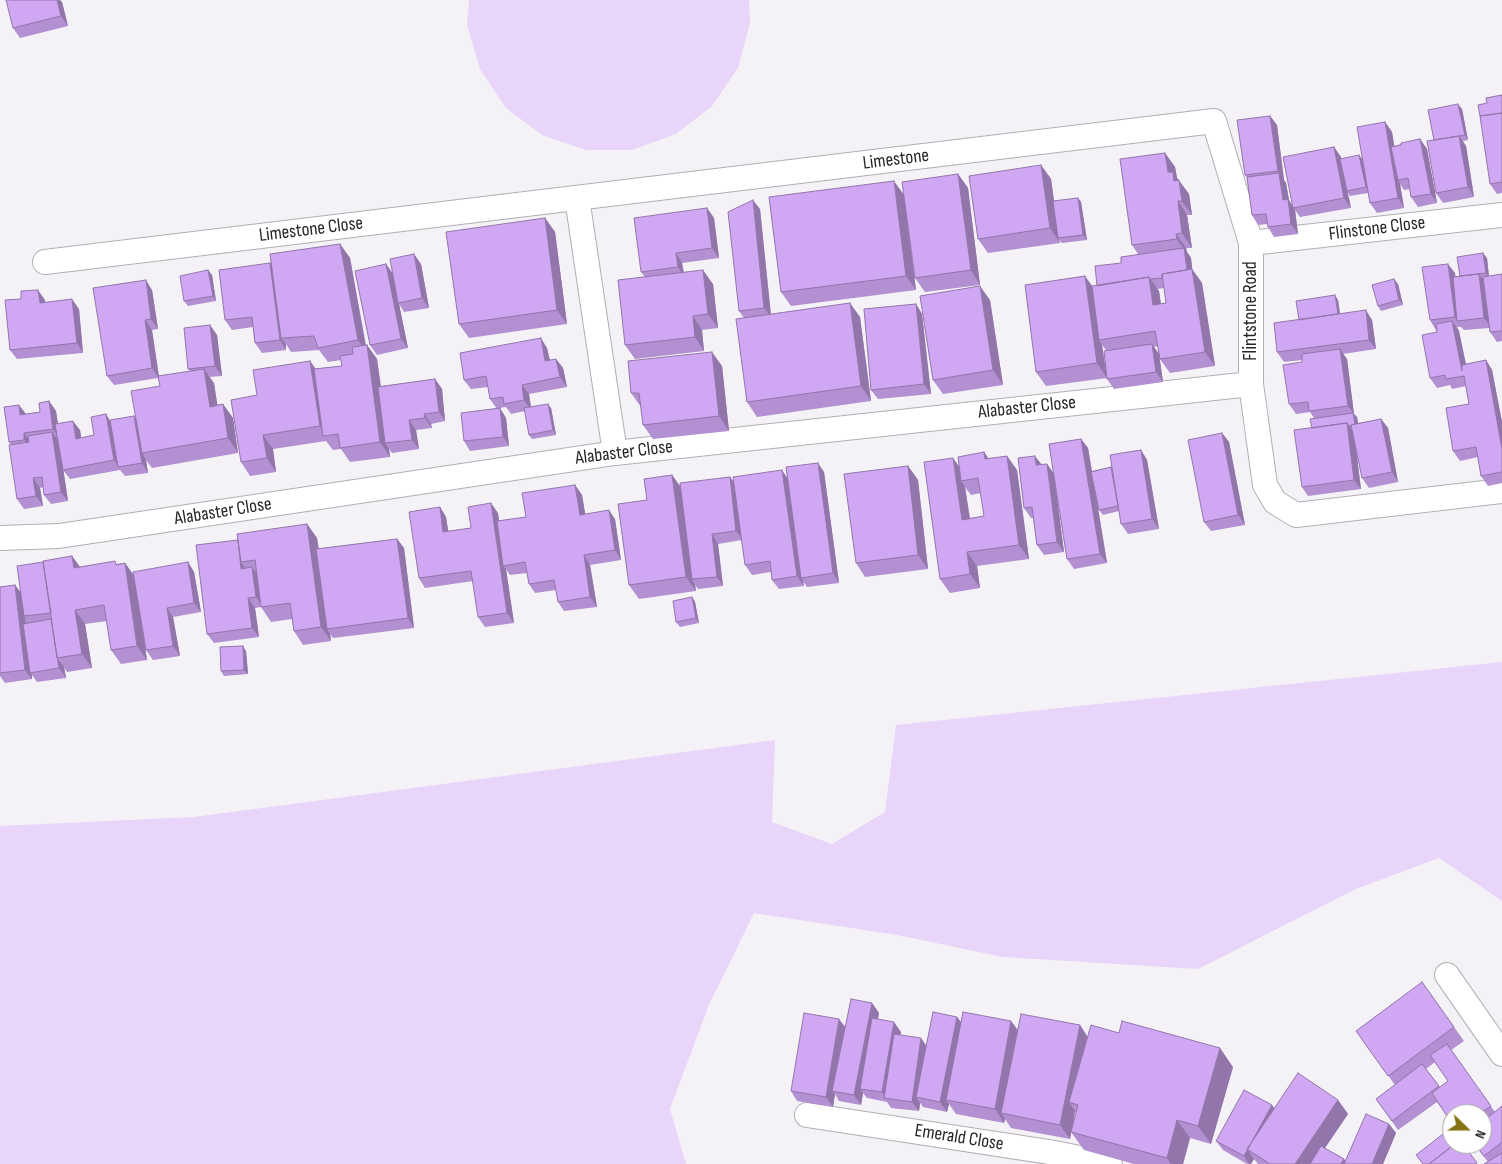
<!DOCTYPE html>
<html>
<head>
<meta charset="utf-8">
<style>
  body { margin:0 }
  #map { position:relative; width:1502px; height:1164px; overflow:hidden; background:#f4f2f6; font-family:"Sofia Sans Condensed",sans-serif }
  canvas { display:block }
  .north { position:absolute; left:1442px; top:1104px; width:50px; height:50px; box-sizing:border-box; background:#fff; border:1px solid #a8a8a9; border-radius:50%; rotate:112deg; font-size:14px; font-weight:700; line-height:20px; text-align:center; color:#262527 }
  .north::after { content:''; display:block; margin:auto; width:18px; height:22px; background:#827212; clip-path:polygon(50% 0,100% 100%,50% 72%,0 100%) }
</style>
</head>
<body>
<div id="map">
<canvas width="1502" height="1164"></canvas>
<div class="north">N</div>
</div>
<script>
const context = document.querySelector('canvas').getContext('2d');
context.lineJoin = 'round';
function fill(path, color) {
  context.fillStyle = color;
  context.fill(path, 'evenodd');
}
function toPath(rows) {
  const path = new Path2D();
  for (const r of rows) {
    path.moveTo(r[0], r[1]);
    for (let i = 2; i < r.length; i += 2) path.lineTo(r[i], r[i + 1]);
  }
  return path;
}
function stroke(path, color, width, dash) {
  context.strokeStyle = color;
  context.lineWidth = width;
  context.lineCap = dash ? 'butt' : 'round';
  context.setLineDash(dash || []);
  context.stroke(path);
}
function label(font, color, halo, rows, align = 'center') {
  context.font = font + ' "Sofia Sans Condensed",sans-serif';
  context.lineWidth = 4.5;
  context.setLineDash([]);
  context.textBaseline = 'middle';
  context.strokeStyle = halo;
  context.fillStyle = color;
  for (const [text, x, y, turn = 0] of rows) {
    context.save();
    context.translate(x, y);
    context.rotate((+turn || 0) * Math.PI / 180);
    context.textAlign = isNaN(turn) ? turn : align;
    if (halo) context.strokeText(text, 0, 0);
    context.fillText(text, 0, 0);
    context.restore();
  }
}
fill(toPath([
  [469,0,749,0,750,23,738,68,712,106,676,134,632,150,586,150,542,135,506,108,480,69,467,25],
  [1502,662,1502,901,1439,858,1356,889,1198,969,1003,957,897,935,754,913,709,1005,670,1109,686,1164,0,1164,0,826,194,817,775,740,772,822,832,844,885,812,896,725]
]), '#e8d5f9');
const street = toPath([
  [577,198,615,453],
  [1251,243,1502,215],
  [45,262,1214,121,1251,243,1251,384,1265,485,1275,502,1296,515,1502,491],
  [0,538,59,536,615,453,1251,384],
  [1447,975,1502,1054],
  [807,1115,1049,1152,1110,1164]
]);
stroke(street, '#b1afb3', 26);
stroke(street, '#fff', 24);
fill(toPath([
  [62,2,68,26,20,38,13,28],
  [1502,95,1502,193,1497,194,1490,184,1487,103],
  [1462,109,1468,140,1463,141,1466,146,1474,197,1443,203,1436,193,1434,140],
  [1270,116,1277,125,1284,180,1286,183,1289,200,1293,207,1334,147,1341,157,1341,159,1363,160,1385,122,1392,132,1394,146,1420,139,1427,149,1437,203,1418,207,1411,197,1410,189,1404,190,1400,184,1404,208,1377,213,1370,203,1368,193,1350,196,1348,193,1351,208,1300,217,1295,210,1298,234,1274,237,1268,227,1267,224,1258,225,1252,215,1247,178,1245,175],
  [1165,153,1175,167,1177,178,1189,194,1192,215,1187,215,1192,248,1186,248,1187,252,1191,258,1192,269,1202,283,1215,366,1170,373,1160,359,1158,346,1154,347,1159,354,1163,382,1114,389,1107,379,1106,350,1102,345,1107,378,1046,386,1036,372,1093,286,1097,286,1121,263,1138,254,1132,245],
  [1164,288,1166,303,1161,304,1159,291,1157,289],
  [1041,165,1051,179,1054,201,1078,198,1081,202,1087,240,1062,243,1059,240,1060,243,988,253,978,239],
  [958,174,968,188,980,285,925,292,915,278],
  [904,195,916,290,791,306,781,292],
  [707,208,714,218,719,258,682,263,684,272,713,284,718,328,702,330,704,351,635,359,625,345,645,277,641,272],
  [760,209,771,314,860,317,871,401,757,417,747,402,744,318,739,311],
  [545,218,555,232,567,324,469,338,459,324],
  [340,244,350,258,366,345,367,345,377,359,381,386,435,379,442,389,445,421,431,424,432,428,416,430,419,449,392,453,389,449,390,457,350,462,341,449,333,450,326,441,273,449,276,472,250,476,241,462,257,395,310,361,316,369,342,366,341,360,328,362,319,350,291,352,286,344,286,350,262,353,255,343,253,327,232,330,225,320,270,263],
  [1487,258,1489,276,1502,274,1502,341,1497,342,1490,332,1489,328,1464,330,1461,327,1457,327,1459,331,1466,364,1486,360,1492,370,1502,422,1502,483,1488,486,1481,476,1478,457,1460,461,1453,451,1469,404,1466,386,1452,389,1450,385,1437,388,1430,378,1437,332,1430,320,1455,273,1455,276,1460,276],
  [386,264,393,274,421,264,429,308,404,312,399,304,408,348,377,355,370,345],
  [208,270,212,275,216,301,188,306,184,301],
  [1398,284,1403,305,1381,311,1378,306],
  [152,290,158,329,152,330,159,376,190,371,188,369,210,325,217,335,222,376,209,377,214,383,217,405,223,404,233,418,238,453,152,468,146,460,148,473,125,476,120,470,70,479,63,470,62,460,68,501,51,504,44,495,44,487,40,488,43,506,24,509,17,499,11,445,9,442,26,414,40,412,49,401,56,411,58,424,80,430,81,438,94,435,106,414,110,421,136,419,160,386,158,378,114,385,107,376],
  [45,300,45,302,79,309,83,353,17,359,10,350],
  [990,300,1003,385,943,394,933,380],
  [1338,300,1340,314,1372,320,1376,349,1343,354,1347,359,1354,414,1357,417,1358,423,1381,419,1388,428,1398,482,1369,488,1362,478,1356,450,1361,489,1308,496,1302,487,1314,418,1310,412,1296,414,1289,404,1302,362,1302,360,1284,362,1277,352,1299,320],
  [916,304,922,314,931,394,878,399,871,390],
  [547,348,550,360,556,359,563,368,567,387,529,394,531,406,551,408,556,435,532,439,529,435,525,411,511,414,506,407,499,408,500,408,506,418,509,446,470,451,464,441,497,409,490,399,488,387,471,389,464,380],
  [722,366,729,431,653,439,643,425,641,407,631,393],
  [1222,433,1229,442,1245,525,1211,531,1204,522],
  [1081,439,1088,448,1092,471,1111,467,1141,450,1147,460,1159,529,1128,534,1121,524,1119,511,1103,515,1099,510,1096,495,1107,563,1074,569,1067,559],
  [984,452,989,459,1007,456,1017,470,1029,559,977,566,980,588,950,593,940,579,959,465],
  [965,487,971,495,981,493,984,516,970,518],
  [1047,464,1054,474,1064,552,1044,555,1037,545,1033,518,1031,518,1024,508,1042,465],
  [908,466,918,480,928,569,865,577,856,563],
  [824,472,839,583,807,587,803,581,804,586,779,589,772,580,771,572,752,575,745,565,742,540,718,544,723,586,698,589,695,585,696,591,639,599,629,585,647,500,672,475,680,486,730,477,733,482,787,477],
  [575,485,582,495,585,514,615,519,621,560,590,565,597,607,564,611,558,602,556,590,535,593,529,584,527,573,510,575,506,569,514,623,485,627,478,617,473,581,425,588,419,578,440,507,446,517,448,531,471,528,498,513,499,521,526,517],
  [307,524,317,538,319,549,397,539,404,548,414,628,333,638,330,634,331,641,303,645,294,631,292,619,271,622,261,607,255,608,259,637,214,643,207,634,238,540],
  [72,556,80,567,125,563,134,576,188,562,194,572,201,612,173,617,180,656,153,660,146,650,142,628,147,660,121,664,111,650,107,621,85,624,92,668,67,672,64,667,66,678,37,682,32,675,32,679,5,683,0,676,0,587,15,585,20,592,43,562],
  [692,597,695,602,699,623,680,627,676,622],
  [246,651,248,674,224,676,221,671],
  [1422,982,1464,1041,1451,1050,1495,1112,1502,1106,1502,1164,1488,1162,1474,1144,1482,1144,1482,1114,1452,1114,1452,1123,1437,1102,1398,1130,1376,1099,1395,1085,1366,1045],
  [1435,1062,1448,1081,1440,1087,1426,1069],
  [872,1003,879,1013,878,1019,901,1032,900,1035,926,1046,957,1017,961,1022,1011,1021,1018,1030,1080,1025,1088,1037,1233,1067,1211,1144,1190,1138,1183,1164,1134,1164,1084,1150,1071,1132,1070,1139,1011,1128,1005,1119,1004,1123,956,1114,949,1104,947,1112,923,1107,920,1103,919,1111,891,1108,887,1102,867,1098,863,1093,861,1105,839,1101,835,1094,833,1107,797,1101,791,1091,845,1027],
  [1075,1111,1076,1113,1072,1129,1074,1118],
  [1338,1100,1348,1114,1325,1148,1344,1159,1345,1161,1389,1124,1396,1133,1383,1164,1258,1164,1254,1159,1251,1164,1247,1164,1223,1150,1216,1141,1274,1108]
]), '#b390d1');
fill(toPath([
  [57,0,60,0,62,2,68,26,61,16],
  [1458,104,1462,109,1468,140,1465,135],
  [1270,116,1277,125,1284,180,1286,183,1289,200,1295,210,1298,234,1291,224,1283,200,1279,173,1278,171],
  [1385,122,1392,132,1400,180,1398,180,1400,184,1404,208,1398,198],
  [1459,136,1466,146,1474,197,1468,187],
  [1420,139,1427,149,1437,203,1431,194],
  [1334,147,1341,157,1347,191,1351,208,1344,198],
  [1165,153,1175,167,1177,178,1189,194,1192,215,1182,201,1168,172],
  [1359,155,1363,160,1370,192,1366,187],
  [1041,165,1051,179,1059,238,1058,238,1060,243,1050,228],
  [958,174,968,188,980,285,971,270],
  [894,181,904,195,916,290,906,276],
  [1078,198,1081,202,1087,240,1083,235],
  [753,200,760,209,771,317,764,308],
  [1178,201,1187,215,1192,248,1182,233],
  [707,208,714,218,719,258,712,248],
  [545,218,555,232,567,324,557,310],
  [1176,234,1186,248,1187,252,1191,258,1194,284,1187,274,1184,249,1177,239],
  [340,244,350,258,367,354,358,340],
  [676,253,682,263,684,277,678,267],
  [1483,253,1487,258,1489,278,1486,273],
  [414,254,421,264,429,308,422,298],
  [270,263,277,273,281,338,286,344,286,350,280,340],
  [386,264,393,274,398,303,399,304,408,348,401,339],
  [1448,264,1455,273,1461,320,1458,321,1455,317],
  [1192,269,1202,283,1215,366,1205,352],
  [208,270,212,275,216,301,213,296],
  [703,270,713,284,718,328,708,314],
  [1479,274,1486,284,1491,327,1484,318],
  [1085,276,1095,290,1099,340,1102,345,1107,378,1097,363],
  [1149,277,1159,291,1163,319,1153,305],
  [1394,279,1398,284,1403,305,1399,300],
  [146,280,152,290,158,329,151,319],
  [980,286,990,300,1003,385,993,370],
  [38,290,45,300,46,312,40,303],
  [1335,295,1338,300,1341,321,1338,316],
  [72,299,79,309,83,353,77,343],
  [850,303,860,317,871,401,861,386],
  [916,304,922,314,931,394,924,384],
  [1366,310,1372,320,1376,349,1369,340],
  [693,316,702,330,704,351,695,337],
  [145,320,152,330,159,378,152,368],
  [1452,321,1459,331,1469,380,1462,371],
  [210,325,217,335,222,376,215,366],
  [541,338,547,348,552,371,545,361],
  [1152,344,1159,354,1163,382,1156,372],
  [367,345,377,359,388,443,385,443,389,449,390,457,380,442],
  [1340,349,1347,359,1354,414,1357,417,1359,430,1355,425,1354,414,1348,406],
  [712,352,722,366,729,431,719,416],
  [556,359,563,368,567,387,560,377],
  [1486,360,1492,370,1502,422,1502,449],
  [310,361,320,376,327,435,320,426],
  [204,369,214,383,220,421,210,407],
  [435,379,442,389,445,421,439,412],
  [522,385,529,394,531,410,524,400],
  [49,401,56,411,60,439,53,429],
  [223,404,233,418,238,453,228,438],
  [548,404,551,408,556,435,553,430],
  [19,405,26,414,20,415],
  [500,408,506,418,509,446,503,437],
  [106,414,112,424,119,467,114,460],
  [424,414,431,424,432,428,425,418],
  [134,416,141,426,142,453,146,460,148,473,142,463],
  [1381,419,1388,428,1398,482,1392,472],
  [409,420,416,430,419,449,412,440],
  [73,421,80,430,83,448,76,439],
  [1347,423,1354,433,1361,489,1354,480],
  [52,432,59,442,68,501,61,492],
  [24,433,31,443,31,449,24,440],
  [1222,433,1229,442,1245,525,1238,515],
  [263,435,273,449,276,472,267,458],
  [1081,439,1088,448,1107,563,1100,554],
  [1141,450,1147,460,1159,529,1152,519],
  [984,452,994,467,985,459],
  [1007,456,1017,470,1029,559,1019,545],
  [1035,456,1042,465,1036,465],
  [953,458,963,472,961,481,965,487,972,534,962,520],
  [818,463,824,472,839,583,833,573],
  [1047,464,1054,474,1064,552,1057,542],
  [908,466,918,480,928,569,918,555],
  [782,470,788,479,801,578,803,581,804,586,797,576],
  [672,475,682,489,692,579,695,585,696,591,686,577],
  [730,477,737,486,743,540,736,531],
  [33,478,40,488,43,506,36,496],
  [575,485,582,495,587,524,580,515],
  [491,503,498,513,505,565,503,566,506,569,514,623,507,613],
  [440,507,446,517,450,542,443,532],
  [609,510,615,519,621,560,615,550],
  [307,524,317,538,329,628,327,629,330,634,331,641,321,627],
  [712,534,718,544,723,586,717,577],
  [397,539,404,548,414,628,408,618],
  [967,552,977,566,980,588,970,574],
  [584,555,590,565,597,607,590,597],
  [72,556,82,570,74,568],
  [188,562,194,572,201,612,194,603],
  [241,562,247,571,241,569],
  [125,563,135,577,147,660,137,646],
  [252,567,259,577,263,607,256,597],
  [15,585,22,594,24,616,25,618,31,673,30,673,32,675,32,679,25,670],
  [692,597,695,602,699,623,696,618],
  [248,598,255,608,259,637,252,628],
  [167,608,173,617,180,656,173,646],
  [75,610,85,624,92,668,82,654],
  [51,619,58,629,57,658,64,667,66,678,59,668],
  [243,646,246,651,248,674,244,670],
  [872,1003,879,1013,864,1089,860,1089,863,1093,861,1105,854,1095],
  [957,1017,964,1026,946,1100,949,1104,947,1112,940,1102],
  [839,1019,846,1028,832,1091,835,1094,833,1107,826,1097],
  [1011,1021,1021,1035,1001,1113,1005,1119,1004,1123,995,1109],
  [894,1022,901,1032,889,1099,886,1098,882,1092],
  [1080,1025,1089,1040,1069,1102,1075,1111,1070,1139,1060,1125],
  [921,1038,928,1048,916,1097,920,1103,919,1111,912,1102],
  [1220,1048,1233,1067,1211,1144,1198,1126],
  [1338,1100,1348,1114,1314,1164,1295,1164],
  [1272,1105,1279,1114,1247,1149],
  [1177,1120,1190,1138,1183,1164,1171,1164,1167,1158],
  [1389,1124,1396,1133,1383,1164,1372,1164],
  [1247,1149,1254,1159,1251,1164,1249,1164,1244,1156],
  [1344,1159,1347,1164,1341,1164]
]), '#9275aa');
const building = toPath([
  [6,0,57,0,61,16,13,28,6,0],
  [1502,95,1502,113,1480,116,1478,105,1487,103,1486,98,1502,95],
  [1458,104,1465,135,1434,140,1428,110,1458,104],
  [1502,113,1502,182,1490,184,1480,116,1502,113],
  [1270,116,1278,171,1245,175,1237,120,1270,116],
  [1385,122,1398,198,1370,203,1357,127,1385,122],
  [1459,136,1468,187,1436,193,1427,141,1459,136],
  [1420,139,1431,194,1411,197,1408,178,1398,180,1391,147,1401,145,1401,143,1420,139],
  [1334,147,1344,198,1293,208,1283,157,1334,147],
  [1165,153,1168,172,1173,172,1174,181,1179,180,1182,201,1178,201,1182,233,1176,234,1177,239,1132,245,1120,159,1165,153],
  [1359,155,1366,187,1347,191,1340,159,1359,155],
  [1041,165,1050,228,978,239,969,176,1041,165],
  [1279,173,1283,200,1288,199,1291,224,1268,227,1266,214,1252,215,1247,177,1279,173],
  [958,174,971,270,915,278,902,182,958,174],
  [894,181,906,276,781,292,769,197,894,181],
  [1078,198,1083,235,1058,238,1053,201,1078,198],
  [753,200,764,308,739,311,728,212,753,200],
  [707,208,712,248,676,253,678,267,641,272,634,218,707,208],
  [545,218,557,310,459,324,446,232,545,218],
  [340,244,358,340,318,348,314,336,281,338,270,254,340,244],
  [1184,248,1187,270,1162,274,1162,278,1150,279,1149,277,1097,286,1095,266,1121,263,1121,257,1184,248],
  [1483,253,1486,273,1460,276,1457,257,1483,253],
  [414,254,422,298,398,303,390,259,414,254],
  [270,263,280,340,255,343,252,317,225,320,219,270,270,263],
  [386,264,401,339,370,345,355,271,386,264],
  [1448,264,1455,317,1430,320,1422,267,1448,264],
  [1192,269,1205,352,1160,359,1155,331,1099,340,1092,286,1149,277,1153,305,1166,303,1162,274,1192,269],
  [208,270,213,296,184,301,180,276,208,270],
  [703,270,708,314,693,316,695,337,625,345,618,280,703,270],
  [1479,274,1484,318,1457,321,1453,277,1479,274],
  [1502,274,1502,331,1490,332,1483,277,1502,274],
  [1085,276,1097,363,1036,372,1025,285,1085,276],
  [1394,279,1399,300,1378,306,1372,285,1394,279],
  [146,280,151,319,145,320,152,368,107,376,93,288,146,280],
  [980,286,993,370,933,380,920,296,980,286],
  [38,290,40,303,72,299,77,343,10,350,5,300,21,299,21,291,38,290],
  [1335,295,1338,314,1299,320,1296,301,1335,295],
  [850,303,861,386,747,402,736,319,850,303],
  [916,304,924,384,871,390,864,309,916,304],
  [1366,310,1369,340,1277,352,1274,323,1366,310],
  [1452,321,1462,371,1462,365,1486,360,1502,449,1502,472,1481,476,1476,447,1453,451,1446,408,1469,404,1464,376,1446,379,1445,375,1430,378,1422,335,1437,332,1436,324,1452,321],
  [210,325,215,366,188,369,184,328,210,325],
  [541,338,545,361,556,359,560,377,522,385,524,400,504,404,503,397,490,399,486,376,464,380,460,353,541,338],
  [1152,344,1156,372,1107,379,1104,351,1152,344],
  [367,345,380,442,340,448,338,434,323,436,314,369,342,366,340,356,353,354,352,347,367,345],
  [1340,349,1348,406,1309,411,1308,402,1289,404,1283,365,1302,362,1302,354,1340,349],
  [712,352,719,416,643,425,639,393,631,393,628,361,712,352],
  [310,361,320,426,263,435,267,458,241,462,231,400,257,395,253,370,310,361],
  [204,369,210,407,223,404,228,438,142,453,131,391,160,386,158,376,204,369],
  [435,379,439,412,424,414,425,418,409,420,412,440,385,443,378,387,435,379],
  [49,401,53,429,24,433,24,440,9,442,4,407,19,405,20,415,40,412,39,403,49,401],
  [548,404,553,430,529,435,524,408,548,404],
  [500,408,503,437,464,441,461,413,500,408],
  [1353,413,1355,424,1351,425,1351,426,1349,426,1347,423,1312,428,1310,419,1353,413],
  [106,414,114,460,63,470,55,424,73,421,76,439,94,435,91,417,106,414],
  [134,416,142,463,118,467,110,420,134,416],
  [1381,419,1392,472,1362,478,1351,425,1381,419],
  [1347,423,1354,480,1302,487,1294,430,1347,423],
  [52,432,61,492,44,495,42,477,33,478,36,496,17,499,9,445,29,442,28,436,52,432],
  [1222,433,1238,515,1204,522,1188,440,1222,433],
  [1081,439,1100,554,1067,559,1049,444,1081,439],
  [1141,450,1152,519,1121,524,1110,455,1141,450],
  [984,452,985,459,1007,456,1019,545,967,552,970,574,940,579,924,462,953,458,962,520,984,516,978,478,961,481,958,457,984,452],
  [1035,456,1036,465,1047,464,1057,542,1037,545,1032,507,1024,508,1018,458,1035,456],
  [818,463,833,573,801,578,786,467,818,463],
  [908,466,918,555,856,563,844,474,908,466],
  [1111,467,1118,506,1099,510,1091,472,1111,467],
  [782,470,797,576,772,580,770,561,745,565,733,477,782,470],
  [672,475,686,577,629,585,618,504,647,500,644,479,672,475],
  [730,477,736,531,712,534,717,577,692,579,680,483,730,477],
  [575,485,580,515,609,510,615,550,584,555,590,597,558,602,554,580,529,584,525,562,503,566,497,521,526,517,522,493,575,485],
  [491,503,507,613,478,617,471,571,419,578,409,512,440,507,443,532,471,528,468,507,491,503],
  [307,524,321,627,294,631,290,603,261,607,255,560,241,562,237,534,307,524],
  [397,539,408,618,327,629,316,549,397,539],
  [238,540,241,569,252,567,256,597,248,598,252,628,207,634,196,545,238,540],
  [72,556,74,568,115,561,116,565,125,563,137,646,111,650,104,605,75,610,82,654,57,658,43,561,72,556],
  [43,562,51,613,24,616,17,566,43,562],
  [188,562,194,603,167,608,173,646,146,650,133,572,188,562],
  [15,585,25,670,0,673,0,587,15,585],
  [692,597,696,618,676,622,673,601,692,597],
  [51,619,59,668,30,673,23,624,51,619],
  [243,646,244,670,221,671,220,647,243,646],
  [1422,982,1454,1027,1388,1076,1356,1031,1422,982],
  [851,999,872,1003,854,1095,832,1091,851,999],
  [933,1012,957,1017,940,1102,916,1097,933,1012],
  [963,1012,1011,1021,995,1109,946,1100,963,1012],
  [804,1013,839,1019,826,1097,791,1091,804,1013],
  [1021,1014,1080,1025,1060,1125,1001,1113,1021,1014],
  [872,1018,894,1022,882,1092,860,1089,872,1018],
  [1122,1021,1220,1048,1198,1126,1177,1120,1167,1158,1071,1132,1078,1105,1069,1102,1091,1025,1119,1033,1122,1021],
  [894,1034,921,1038,912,1102,884,1098,894,1034],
  [1447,1044,1491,1106,1479,1114,1470,1114,1463,1105,1447,1116,1432,1093,1448,1081,1430,1055,1447,1044],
  [1422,1064,1439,1086,1392,1121,1376,1099,1422,1064],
  [1298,1073,1338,1100,1295,1164,1270,1164,1247,1149,1298,1073],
  [1244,1090,1272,1105,1244,1156,1216,1141,1244,1090],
  [1502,1106,1502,1142,1484,1156,1475,1144,1482,1144,1482,1122,1502,1106],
  [1366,1114,1389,1124,1372,1164,1344,1164,1366,1114],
  [1452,1127,1452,1144,1455,1144,1429,1164,1423,1164,1416,1155,1452,1127],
  [1455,1144,1463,1144,1477,1163,1475,1164,1429,1164,1455,1144],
  [1321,1146,1344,1159,1341,1164,1310,1164,1321,1146],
  [1502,1153,1502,1164,1484,1164,1502,1153]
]);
fill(building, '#d0a7f3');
stroke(building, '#9275aa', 1);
label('19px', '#262527', '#fff', [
  ["Limestone",896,160,-7],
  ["Flinstone Close",1377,229,-7],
  ["Limestone Close",311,230,-7],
  ["Flintstone Road",1251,311,-90],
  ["Alabaster Close",1027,408,-6],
  ["Alabaster Close",624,453,-7],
  ["Alabaster Close",223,512,-9],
  ["Emerald Close",959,1138,9]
]);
</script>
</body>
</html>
